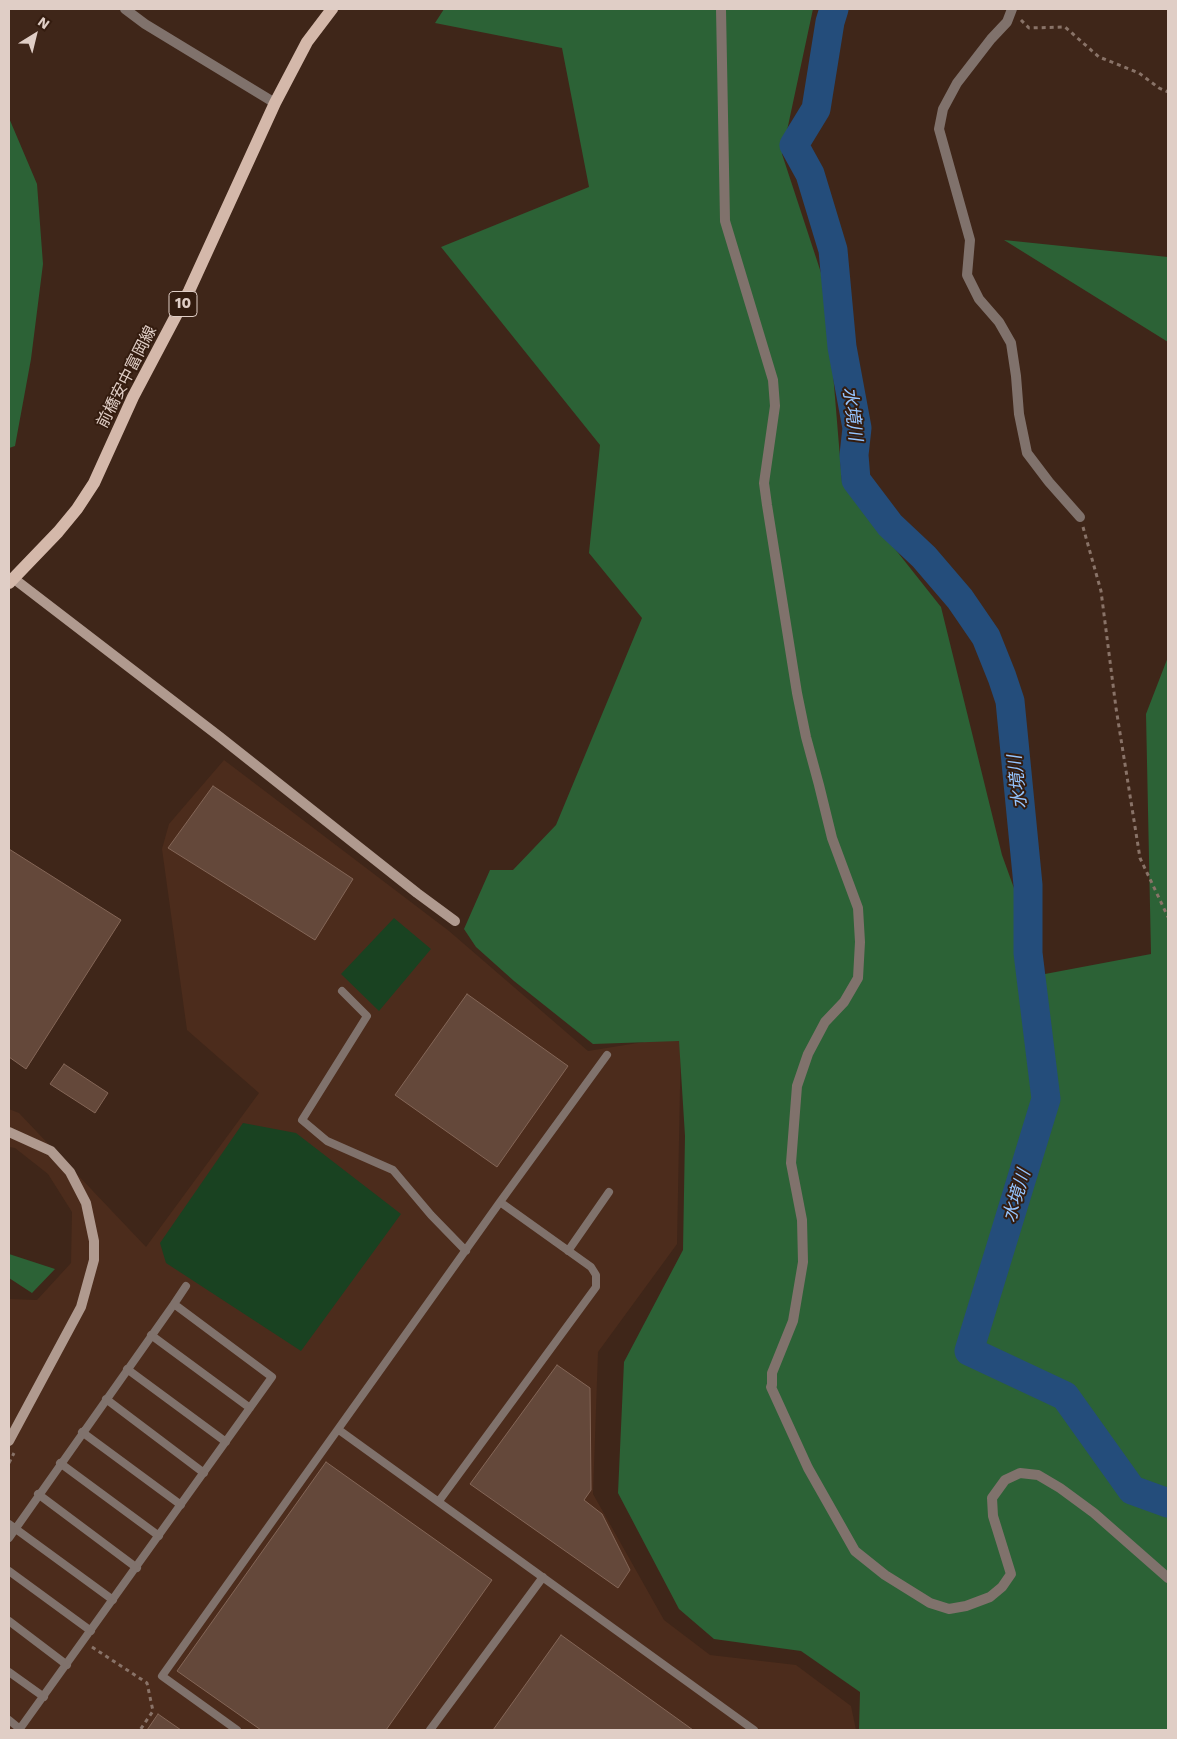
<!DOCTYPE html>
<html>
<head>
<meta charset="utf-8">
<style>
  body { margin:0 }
  #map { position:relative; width:1177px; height:1739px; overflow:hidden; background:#3f2619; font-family:"Work Sans",sans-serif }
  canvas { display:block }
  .frame { position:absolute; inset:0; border:10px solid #e0cec6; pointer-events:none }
  .north { position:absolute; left:10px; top:10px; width:50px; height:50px; -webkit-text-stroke:4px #341c0f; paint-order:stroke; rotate:36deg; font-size:14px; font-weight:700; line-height:20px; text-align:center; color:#e0cec6 }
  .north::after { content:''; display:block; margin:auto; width:18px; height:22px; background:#e0cec6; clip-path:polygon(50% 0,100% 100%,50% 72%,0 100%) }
</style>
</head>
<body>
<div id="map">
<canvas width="1177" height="1739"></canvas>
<div class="frame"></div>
<div class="north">N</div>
</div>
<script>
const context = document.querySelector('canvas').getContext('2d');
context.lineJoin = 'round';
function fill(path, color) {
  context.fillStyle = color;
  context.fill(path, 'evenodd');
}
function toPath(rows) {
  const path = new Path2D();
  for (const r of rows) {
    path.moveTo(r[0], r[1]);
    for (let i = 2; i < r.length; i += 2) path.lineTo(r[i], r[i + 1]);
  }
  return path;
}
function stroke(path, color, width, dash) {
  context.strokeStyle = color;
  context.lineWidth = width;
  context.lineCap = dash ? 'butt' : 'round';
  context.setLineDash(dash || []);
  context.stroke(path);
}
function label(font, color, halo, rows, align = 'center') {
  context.font = font + ' "Work Sans","Noto Sans JP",sans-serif';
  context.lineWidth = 4;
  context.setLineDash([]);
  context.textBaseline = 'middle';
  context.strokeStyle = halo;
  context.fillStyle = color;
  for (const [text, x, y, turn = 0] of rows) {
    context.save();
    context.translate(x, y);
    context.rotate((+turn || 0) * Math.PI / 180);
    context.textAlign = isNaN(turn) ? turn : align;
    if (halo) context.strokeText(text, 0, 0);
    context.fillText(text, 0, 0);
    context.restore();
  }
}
fill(toPath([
  [224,760,449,931,588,1051,681,1036,677,1244,598,1352,593,1494,664,1620,710,1655,796,1665,851,1706,856,1730,9,1730,9,1299,37,1300,71,1263,72,1212,48,1174,15,1148,9,1147,9,1109,19,1113,146,1247,259,1093,187,1030,162,849,169,824]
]), '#4c2c1c');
fill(toPath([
  [394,918,431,949,379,1011,341,974],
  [243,1123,296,1133,401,1214,301,1351,166,1263,160,1243]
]), '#194221');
fill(toPath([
  [444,9,813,9,782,154,826,288,842,482,941,607,1002,855,1045,974,1151,954,1146,714,1168,657,1168,1730,859,1730,860,1692,801,1651,714,1639,679,1609,618,1493,624,1362,683,1250,685,1136,679,1041,593,1044,514,981,476,947,464,929,490,870,513,870,556,825,642,618,589,553,600,445,441,247,589,187,562,48,435,23],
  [9,118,37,184,43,264,31,359,15,446,9,448],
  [1004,240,1168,257,1168,342],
  [9,1254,55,1269,32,1293,9,1278]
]), '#2c6236');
stroke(toPath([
  [834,9,830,22,816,109,794,145,810,174,833,250,842,347,857,428,854,455,856,480,890,525,924,557,960,599,986,637,1002,677,1010,701,1028,885,1028,953,1046,1099,969,1351,1065,1396,1132,1490,1168,1503]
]), '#244d7b', 29);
const building = toPath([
  [213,786,353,879,315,940,168,848,213,786],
  [9,849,121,920,26,1069,9,1057,9,849],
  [467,994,568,1066,497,1167,395,1095,467,994],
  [64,1064,108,1093,95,1113,50,1084,64,1064],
  [557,1365,590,1388,591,1490,584,1500,602,1514,630,1570,618,1588,470,1484,557,1365],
  [326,1462,492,1580,386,1730,261,1730,177,1671,326,1462],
  [561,1635,693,1730,493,1730,561,1635],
  [158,1714,181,1730,147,1730,158,1714]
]);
fill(building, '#64483a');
stroke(building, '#846657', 1);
stroke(toPath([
  [1021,20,1029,28,1065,27,1099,57,1139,73,1159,88,1168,92],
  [1083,527,1101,591,1116,708,1140,858,1168,917],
  [9,1463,14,1453],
  [92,1647,147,1683,153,1711,140,1730]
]), '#897368', 3, [4, 4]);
stroke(toPath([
  [342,991,367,1016,302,1120,327,1141,393,1170,431,1215,466,1251],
  [568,1251,609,1192],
  [174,1304,186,1286],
  [151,1335,250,1408],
  [127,1369,226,1442],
  [106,1399,204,1473],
  [339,1430,754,1730],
  [82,1432,181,1505],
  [60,1463,159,1536],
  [38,1494,137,1568],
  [439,1501,596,1287,596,1275,591,1267,500,1202],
  [9,1524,113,1600],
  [9,1538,174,1304,272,1377,19,1730],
  [9,1571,91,1631],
  [9,1621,67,1665],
  [9,1672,44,1697],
  [9,1720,20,1729],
  [237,1730,162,1676,500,1202,607,1055],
  [430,1730,543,1577]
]), '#80726c', 8);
stroke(toPath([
  [125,9,145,24,275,103],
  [721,9,725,221,773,380,775,406,764,483,767,505,797,693,806,737,819,785,832,838,858,908,860,942,858,978,844,1002,825,1022,808,1054,797,1086,791,1163,802,1220,803,1262,793,1321,772,1373,772,1385,771,1387,808,1468,855,1551,885,1575,930,1603,949,1609,966,1606,990,1597,1002,1587,1011,1574,993,1516,992,1498,1005,1480,1020,1473,1038,1475,1060,1488,1094,1513,1168,1578],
  [1012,9,1007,22,991,39,957,83,943,109,939,129,970,240,967,275,979,299,999,322,1011,343,1016,376,1019,414,1027,453,1049,482,1080,517]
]), '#80726c', 10);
stroke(toPath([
  [13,578,220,737,417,893,455,921],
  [9,1132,51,1151,70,1172,86,1203,94,1241,94,1260,81,1307,9,1441]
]), '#b09a8f', 10);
stroke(toPath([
  [9,583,58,532,77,509,94,483,133,397,189,291,275,103,307,42,332,9]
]), '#d4b8aa', 12);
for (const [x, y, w] of [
  [183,304,28]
]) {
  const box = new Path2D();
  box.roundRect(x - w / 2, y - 12.5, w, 25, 4);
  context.fillStyle = '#341c0f';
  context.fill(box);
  stroke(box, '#e0cec6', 1);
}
label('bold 15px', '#e0cec6', null, [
  ["10",183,304]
]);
label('16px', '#e0cec6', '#341c0f', [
  ["前橋安中富岡線",127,377,-63]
]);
label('italic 18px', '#95c5ff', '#341c0f', [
  ["水境川",852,414,83],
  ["水境川",1018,782,-96],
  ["水境川",1017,1196,-73]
]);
</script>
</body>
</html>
